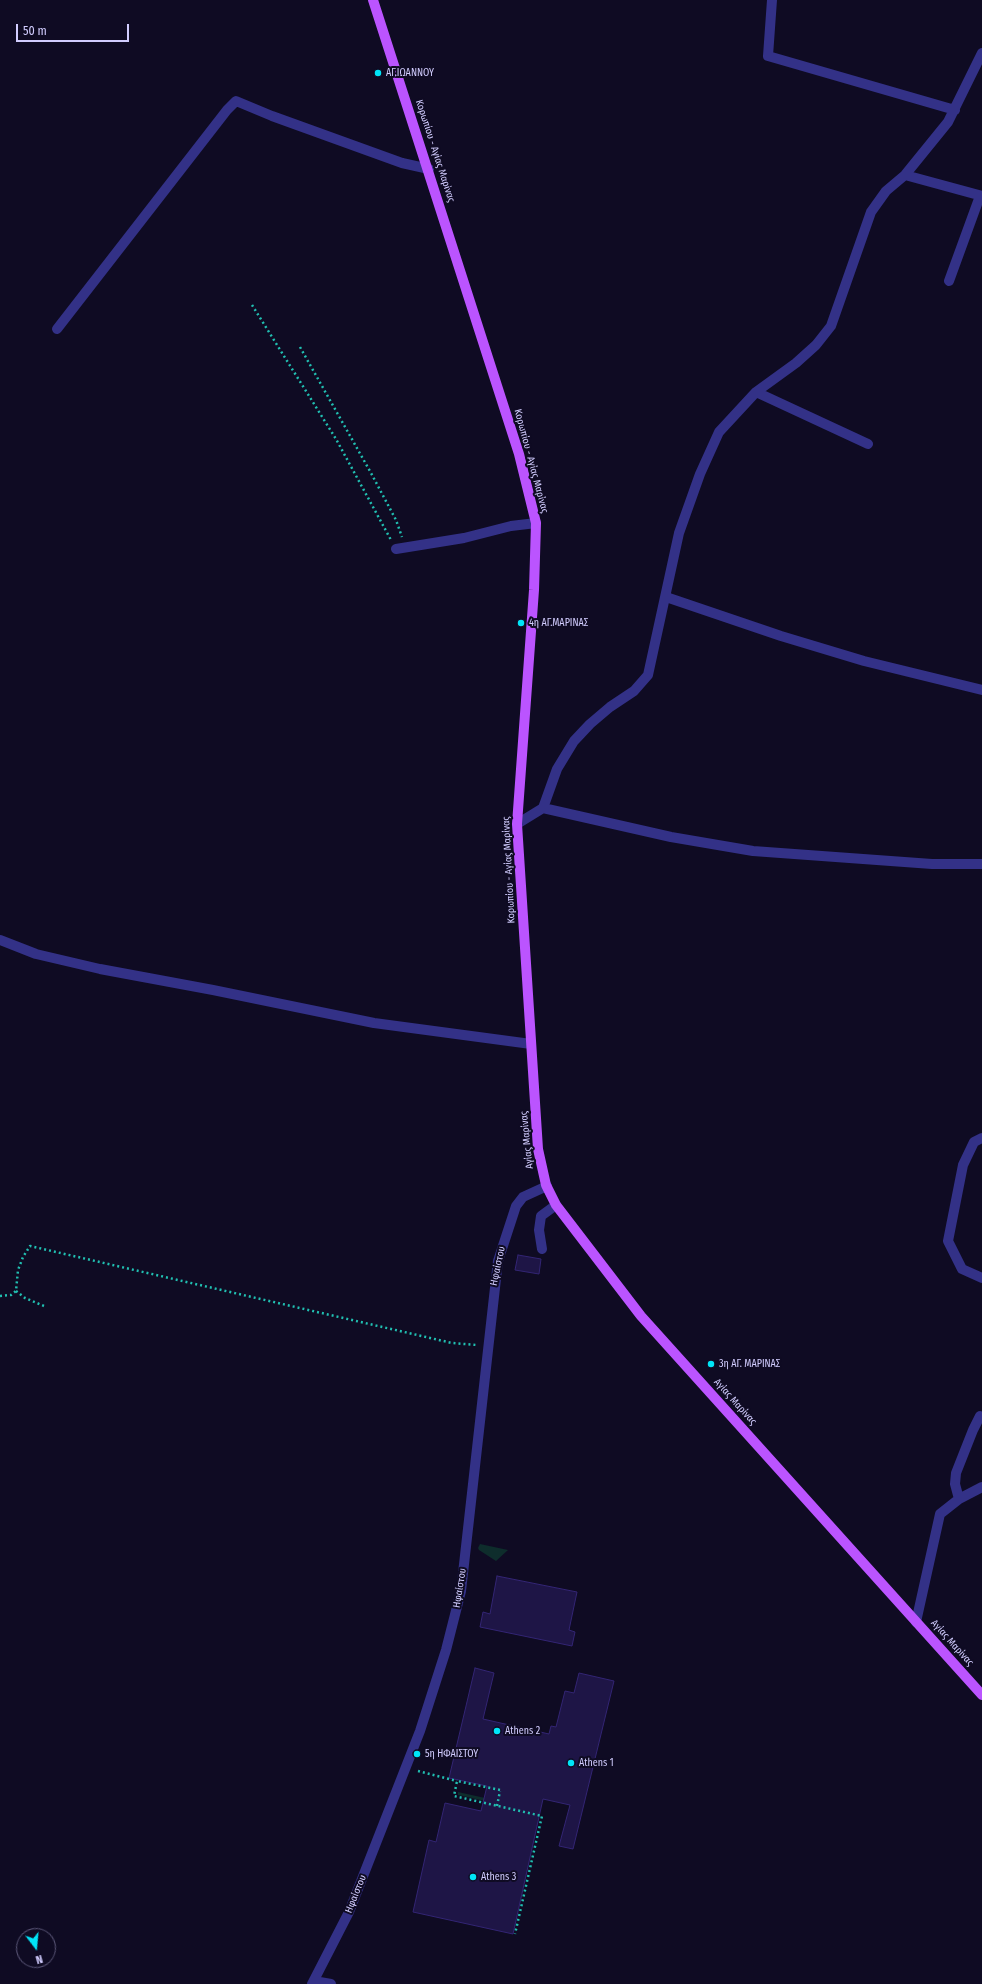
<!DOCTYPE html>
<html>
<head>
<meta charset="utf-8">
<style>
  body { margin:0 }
  #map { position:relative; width:982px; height:1984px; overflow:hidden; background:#0f0b23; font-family:"Fira Sans Condensed",sans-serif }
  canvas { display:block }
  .north { position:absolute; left:16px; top:1928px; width:40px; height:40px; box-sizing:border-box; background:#0f0b23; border:1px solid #5d597b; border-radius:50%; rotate:164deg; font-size:11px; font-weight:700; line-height:16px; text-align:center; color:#d2cdff }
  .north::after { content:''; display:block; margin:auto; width:14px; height:18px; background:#00e5f8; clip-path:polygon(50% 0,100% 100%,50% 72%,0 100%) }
  .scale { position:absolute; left:16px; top:24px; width:113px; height:18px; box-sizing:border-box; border:2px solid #d2cdff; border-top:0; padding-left:5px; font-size:12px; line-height:14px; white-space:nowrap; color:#d2cdff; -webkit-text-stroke:3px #0f0b23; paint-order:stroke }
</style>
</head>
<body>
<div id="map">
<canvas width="982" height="1984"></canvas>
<div class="north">N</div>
<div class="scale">50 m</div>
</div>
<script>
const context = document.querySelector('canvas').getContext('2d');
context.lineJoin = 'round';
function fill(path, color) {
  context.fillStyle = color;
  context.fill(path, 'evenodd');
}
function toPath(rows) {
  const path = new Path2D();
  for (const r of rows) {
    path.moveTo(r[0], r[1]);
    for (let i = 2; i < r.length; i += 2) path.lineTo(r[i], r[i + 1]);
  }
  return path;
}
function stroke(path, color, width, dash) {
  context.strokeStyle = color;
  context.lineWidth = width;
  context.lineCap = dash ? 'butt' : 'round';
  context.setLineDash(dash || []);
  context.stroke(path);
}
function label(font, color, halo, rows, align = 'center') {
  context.font = font + ' "Fira Sans Condensed",sans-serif';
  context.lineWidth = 4;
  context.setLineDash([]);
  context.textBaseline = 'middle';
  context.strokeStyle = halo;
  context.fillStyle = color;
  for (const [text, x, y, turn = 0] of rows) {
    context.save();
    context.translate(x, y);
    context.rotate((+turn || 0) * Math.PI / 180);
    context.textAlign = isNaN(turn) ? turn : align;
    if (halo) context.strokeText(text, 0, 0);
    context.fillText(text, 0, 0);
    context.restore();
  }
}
fill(toPath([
  [480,1544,508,1550,496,1561,479,1550,478,1548],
  [458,1792,494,1800,494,1803,458,1795]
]), '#0e2d2c');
const building = toPath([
  [518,1255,541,1259,539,1274,515,1270,518,1255],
  [497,1576,577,1592,569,1630,575,1632,572,1646,480,1627,483,1612,490,1614,497,1576],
  [475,1668,494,1673,483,1719,549,1734,551,1726,556,1727,565,1691,574,1693,579,1673,614,1681,573,1849,559,1846,570,1805,543,1799,513,1934,413,1912,429,1840,436,1842,445,1803,481,1811,487,1786,449,1778,475,1668]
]);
fill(building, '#1e1546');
stroke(building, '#332574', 1);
stroke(toPath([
  [252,305,336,439,391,540],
  [300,347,371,473,396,520,402,537],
  [16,1291,25,1298,44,1306],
  [0,1296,11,1295,16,1291,18,1270,23,1257,30,1246,452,1343,477,1345],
  [418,1771,457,1781],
  [500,1790,457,1781,454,1796,542,1816,515,1934],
  [497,1806,500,1791]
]), '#21bfb1', 2.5, [2, 3]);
stroke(toPath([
  [772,0,768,56,955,110],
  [905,175,982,196],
  [949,281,980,196],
  [57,329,227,110,236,101,272,116,402,163,429,169],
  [756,392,868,444],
  [396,549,464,538,511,526,536,523],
  [666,597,781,636,864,661,982,690],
  [543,808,671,837,753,851,932,864,982,864],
  [517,824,543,808,557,769,574,741,590,724,610,707,634,691,648,675,679,533,700,474,719,432,756,392,796,363,816,345,831,326,871,212,886,191,905,175,948,122,982,53],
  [0,940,36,954,100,969,213,990,374,1023,531,1044],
  [982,1138,974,1142,963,1165,948,1241,962,1269,982,1278],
  [542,1249,539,1230,541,1216,556,1205],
  [959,1499,955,1484,956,1473,973,1430,980,1416],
  [916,1622,940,1514,959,1499,982,1487],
  [314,1981,331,1984],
  [312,1984,349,1912,420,1731,446,1650,461,1591,498,1261,516,1206,523,1197,547,1186]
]), '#333187', 10);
stroke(toPath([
  [373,0,519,454,536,523,534,590,517,824,538,1149,546,1185,556,1205,641,1316,982,1695]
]), '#bb54ff', 10);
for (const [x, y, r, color] of [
  [378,73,4,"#00e5f8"],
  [521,623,4,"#00e5f8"],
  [711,1364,4,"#00e5f8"],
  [497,1731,4,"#00e5f8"],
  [417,1754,4,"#00e5f8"],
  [571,1763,4,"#00e5f8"],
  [473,1877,4,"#00e5f8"]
]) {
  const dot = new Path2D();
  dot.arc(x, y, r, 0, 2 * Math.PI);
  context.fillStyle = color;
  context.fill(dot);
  stroke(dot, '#0f0b23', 1.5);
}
label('10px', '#d2cdff', '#0f0b23', [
  ["ΑΓ.ΙΩΑΝΝΟΥ",386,73],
  ["4η ΑΓ.ΜΑΡΙΝΑΣ",529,623],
  ["3η ΑΓ. ΜΑΡΙΝΑΣ",719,1364],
  ["Athens 2",505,1731],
  ["5η ΗΦΑΙΣΤΟΥ",425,1754],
  ["Athens 1",579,1763],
  ["Athens 3",481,1877]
], 'left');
label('10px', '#d2cdff', '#0f0b23', [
  ["Κορωπίου - Αγίας Μαρίνας",435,151,72],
  ["Κορωπίου - Αγίας Μαρίνας",531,461,75],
  ["Κορωπίου - Αγίας Μαρίνας",509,870,-93],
  ["Αγίας Μαρίνας",527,1140,-96],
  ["Ηφαίστου",498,1266,-78],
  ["Αγίας Μαρίνας",735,1402,48],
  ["Ηφαίστου",460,1588,-81],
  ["Αγίας Μαρίνας",952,1643,48],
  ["Ηφαίστου",356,1894,-68]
]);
</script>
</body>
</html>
